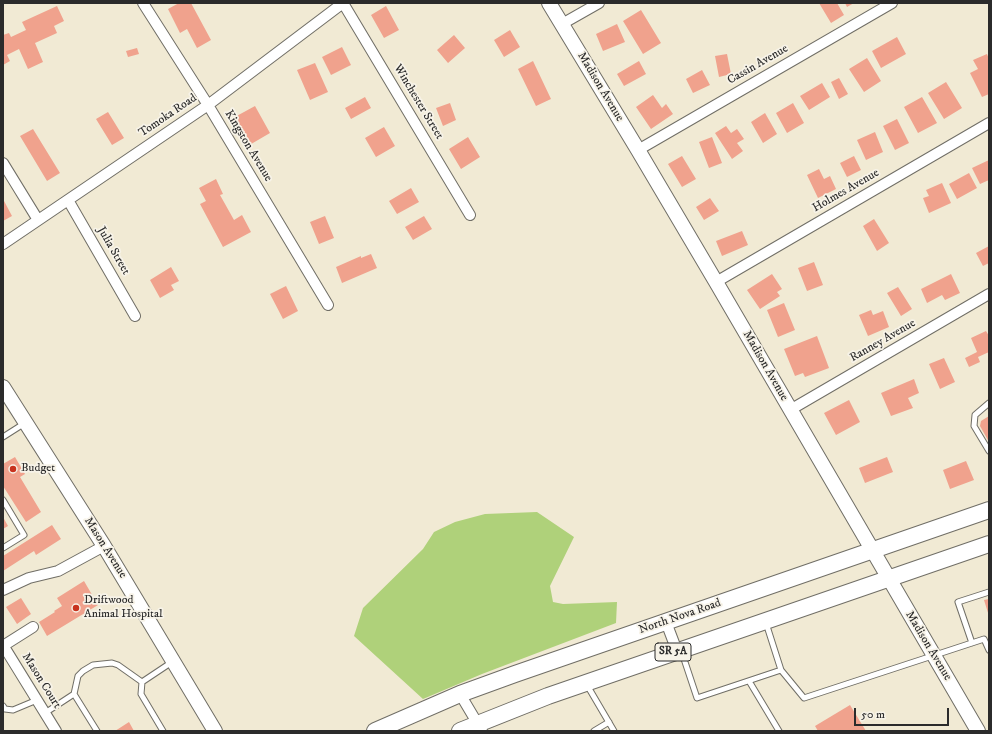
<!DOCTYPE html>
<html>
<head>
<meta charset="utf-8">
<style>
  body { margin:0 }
  #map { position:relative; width:992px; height:734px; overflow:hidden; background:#f1ead4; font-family:"IM FELL DW Pica",serif }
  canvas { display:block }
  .frame { position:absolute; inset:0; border:4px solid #2b2b2b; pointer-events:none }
  .scale { position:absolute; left:854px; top:708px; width:95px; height:18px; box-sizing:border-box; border:2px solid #2b2b2b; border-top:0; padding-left:5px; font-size:12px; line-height:14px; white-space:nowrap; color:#2b2b2b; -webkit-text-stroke:3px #f7f3e8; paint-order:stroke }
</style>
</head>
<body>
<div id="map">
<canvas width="992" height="734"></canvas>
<div class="frame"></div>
<div class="scale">50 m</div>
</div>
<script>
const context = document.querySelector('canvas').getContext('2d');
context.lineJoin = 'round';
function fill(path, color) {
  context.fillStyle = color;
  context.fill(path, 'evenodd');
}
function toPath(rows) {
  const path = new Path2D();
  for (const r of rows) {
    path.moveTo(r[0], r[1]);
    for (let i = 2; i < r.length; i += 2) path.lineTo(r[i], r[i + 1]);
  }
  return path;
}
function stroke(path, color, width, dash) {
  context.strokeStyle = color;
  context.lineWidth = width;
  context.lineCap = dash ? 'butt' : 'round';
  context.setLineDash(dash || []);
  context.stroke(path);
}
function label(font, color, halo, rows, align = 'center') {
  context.font = font + ' "IM FELL DW Pica",serif';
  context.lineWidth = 3.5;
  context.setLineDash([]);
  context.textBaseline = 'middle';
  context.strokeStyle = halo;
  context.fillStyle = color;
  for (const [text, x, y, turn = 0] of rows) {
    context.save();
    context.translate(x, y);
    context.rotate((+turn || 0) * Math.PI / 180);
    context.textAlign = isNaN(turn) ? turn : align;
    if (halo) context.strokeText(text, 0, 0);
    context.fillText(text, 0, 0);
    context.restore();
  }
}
fill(toPath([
  [537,512,574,537,550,586,553,602,563,604,617,602,616,623,482,674,423,699,354,636,363,608,423,549,434,532,455,522,485,514]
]), '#afd17a');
fill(toPath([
  [179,3,191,3,211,40,197,48,187,29,180,33,168,9],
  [819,3,837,3,844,15,831,23],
  [845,3,854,3,847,7],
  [57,6,64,21,54,26,57,33,35,43,43,62,28,69,19,49,7,55,10,61,3,65,3,35,9,33,11,37,26,30,22,22],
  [386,6,399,30,384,38,371,15],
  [641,10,661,43,643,54,623,21],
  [617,24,625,42,603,51,596,34],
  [510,30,520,47,504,57,494,40],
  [454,35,465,48,448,63,437,50],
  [897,37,906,54,881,68,872,51],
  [342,47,351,65,331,75,322,57],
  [137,48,139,54,128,57,126,51],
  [727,54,731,74,719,77,715,56],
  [987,54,989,59,989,94,982,97,970,73,978,69,973,60],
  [867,58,881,81,864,92,849,69],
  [533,61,551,99,536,106,518,69],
  [639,61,646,74,624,86,617,74],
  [315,63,328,92,310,100,297,70],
  [702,70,710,85,693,93,686,79],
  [839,78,848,94,839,99,831,82],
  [946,82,962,108,944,119,928,93],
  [822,83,830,97,809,110,800,96],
  [653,95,662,108,666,104,673,114,651,129,636,107],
  [365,97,371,108,351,119,345,108],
  [922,97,937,123,918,133,904,107],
  [450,103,456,120,443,126,436,108],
  [793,103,804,123,787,133,776,113],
  [255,106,270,133,246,147,241,136,242,135,233,118],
  [108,112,124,138,112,145,96,119],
  [765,113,777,134,763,143,751,122],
  [897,119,909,143,895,150,883,126],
  [726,126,731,133,737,129,744,139,737,143,743,151,732,159,715,133],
  [384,127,395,146,376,157,365,138],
  [33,129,60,173,47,181,20,136],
  [875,132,883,152,866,160,857,140],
  [468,137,480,157,461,169,449,149],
  [712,137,722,163,709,168,699,142],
  [682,156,696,179,682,187,668,164],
  [854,156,861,170,847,177,840,163],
  [989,160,989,180,980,184,972,168],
  [819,169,824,179,830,176,836,189,818,198,807,175],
  [969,173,977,188,957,199,949,184],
  [216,179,223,194,220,195,234,220,242,215,251,232,223,247,200,204,206,201,199,188],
  [942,183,951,203,929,213,923,198,929,196,926,190],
  [411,188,419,202,397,214,389,201],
  [710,198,719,211,704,220,696,207],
  [3,199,12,216,3,221],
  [325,216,334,238,319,244,310,222],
  [424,216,432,229,413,240,405,227],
  [874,219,889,243,877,251,863,226],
  [742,231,748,245,722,256,716,241],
  [989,246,989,263,983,266,976,253],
  [371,254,377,268,342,283,336,267,361,256,361,258],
  [814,262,823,285,807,291,798,268],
  [171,267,179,281,171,285,174,290,160,298,150,280],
  [772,274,782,289,777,292,780,296,760,309,747,290],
  [951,274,960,293,945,300,942,295,927,303,921,289],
  [286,286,298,311,283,319,270,294],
  [898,287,912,309,901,316,887,293],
  [784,303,795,330,778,337,767,310],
  [871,310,873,315,883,311,889,327,868,336,859,315],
  [986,331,989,336,989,352,978,357,980,362,969,367,965,358,977,352,971,338],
  [817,336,829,368,805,377,803,373,795,376,784,349],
  [944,358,955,382,940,389,929,364],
  [914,379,919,393,908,398,913,408,891,416,881,393],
  [849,400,860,422,836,435,824,413],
  [989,416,989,442,980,426,981,421],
  [15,457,25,474,20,477,41,512,26,522,3,486,3,464],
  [887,457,893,472,865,483,859,468],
  [966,461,974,480,950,489,943,470],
  [3,517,8,526,3,529],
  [52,525,61,539,36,555,34,551,3,571,3,556],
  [84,581,98,605,47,636,39,622,55,612,54,611,62,606,57,598],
  [21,598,31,614,17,624,6,607],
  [989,599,989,616,984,600],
  [850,705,866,731,818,731,815,726],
  [129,722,134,731,115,731]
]), '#f0a28d');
const lane = toPath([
  [989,403,975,415,974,426,989,451],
  [3,437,25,423],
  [3,500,24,535,3,548],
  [972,643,958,602,989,592],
  [682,653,697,698,781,670,766,623],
  [781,670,804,698,984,639,989,650],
  [749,681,779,731],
  [587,685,614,731],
  [3,706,5,709,13,710,37,700],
  [45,713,74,694],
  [97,731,74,694,78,676,83,671,93,665,112,663,118,665,142,682],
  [163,731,141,694,142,682,172,662],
  [594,731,609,722]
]);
const street = toPath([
  [143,3,208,105,328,305],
  [343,3,470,215],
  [562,24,599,3],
  [638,150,892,3],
  [3,163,38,220],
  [68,200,135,316],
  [3,244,208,105,343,3],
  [716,282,989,123],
  [790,410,989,294],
  [3,590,29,578,58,571,104,546],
  [666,622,677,651],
  [3,645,56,731],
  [3,646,33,627],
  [460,694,482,731]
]);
const secondary = toPath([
  [549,3,638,150,716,282,978,731],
  [3,387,104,546,215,731]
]);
const primary = toPath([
  [375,731,460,694,515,674,989,510],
  [460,731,548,696,989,544]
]);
stroke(lane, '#706e66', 7);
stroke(street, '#706e66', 12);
stroke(secondary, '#706e66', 16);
stroke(primary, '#706e66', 18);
stroke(lane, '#fff', 5);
stroke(street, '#fff', 10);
stroke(secondary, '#fff', 14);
stroke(primary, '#fff', 16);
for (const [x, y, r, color] of [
  [13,469,4,"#c8321e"],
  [76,608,4,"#c8321e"]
]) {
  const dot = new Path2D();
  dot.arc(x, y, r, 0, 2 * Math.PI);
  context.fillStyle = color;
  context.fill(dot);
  stroke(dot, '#f7f3e8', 1.5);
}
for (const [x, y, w] of [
  [673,652,36]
]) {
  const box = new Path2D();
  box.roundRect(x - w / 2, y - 9, w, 18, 3);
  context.fillStyle = '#f7f3e8';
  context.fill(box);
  stroke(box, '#2b2b2b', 1);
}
label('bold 11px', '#2b2b2b', null, [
  ["SR 5A",673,652]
]);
label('12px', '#2b2b2b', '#f7f3e8', [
  ["Cassin Avenue",758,65,-30],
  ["Madison Avenue",600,87,59],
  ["Winchester Street",418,102,59],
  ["Tomoka Road",168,116,-34],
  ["Kingston Avenue",248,146,59],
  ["Holmes Avenue",846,191,-30],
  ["Julia Street",113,251,60],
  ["Ranney Avenue",883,341,-30],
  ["Madison Avenue",765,366,60],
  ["Mason Avenue",105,548,58],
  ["North Nova Road",680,617,-19],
  ["Madison Avenue",928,646,59],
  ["Mason Court",41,681,58]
]);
label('12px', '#2b2b2b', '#f7f3e8', [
  ["Budget",21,469],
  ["Driftwood",84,601],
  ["Animal Hospital",84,615]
], 'left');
</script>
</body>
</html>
